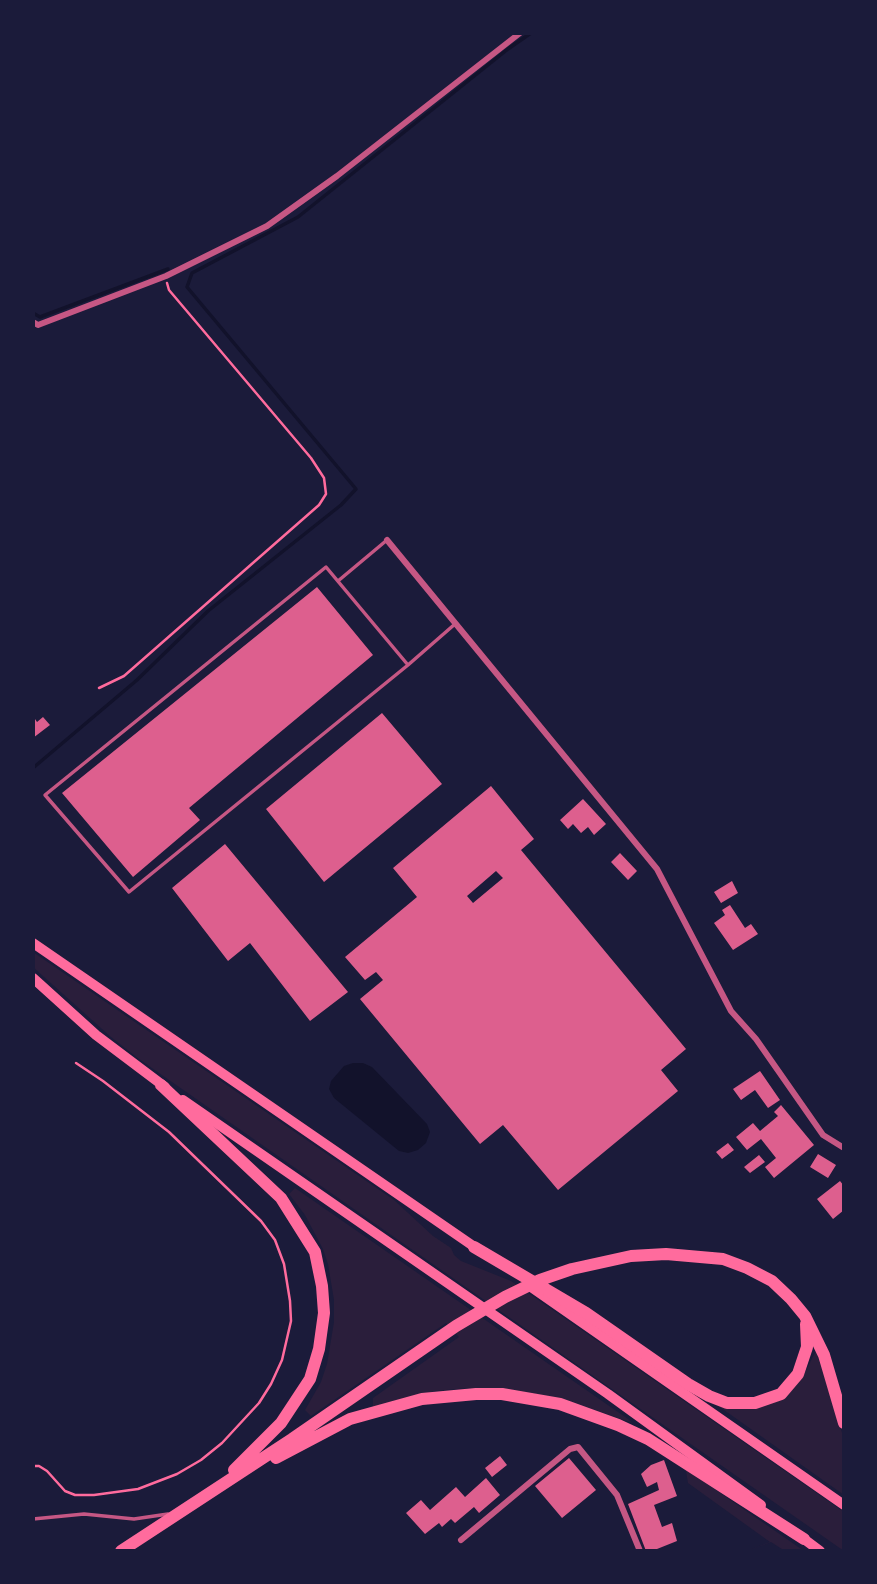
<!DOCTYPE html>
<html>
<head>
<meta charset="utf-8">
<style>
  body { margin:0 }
  #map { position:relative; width:877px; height:1584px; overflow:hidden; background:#1b1b3a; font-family:Cabin,sans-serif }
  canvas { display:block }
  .frame { position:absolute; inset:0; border:35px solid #1b1b3a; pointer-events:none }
</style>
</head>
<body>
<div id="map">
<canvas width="877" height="1584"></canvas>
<div class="frame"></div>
</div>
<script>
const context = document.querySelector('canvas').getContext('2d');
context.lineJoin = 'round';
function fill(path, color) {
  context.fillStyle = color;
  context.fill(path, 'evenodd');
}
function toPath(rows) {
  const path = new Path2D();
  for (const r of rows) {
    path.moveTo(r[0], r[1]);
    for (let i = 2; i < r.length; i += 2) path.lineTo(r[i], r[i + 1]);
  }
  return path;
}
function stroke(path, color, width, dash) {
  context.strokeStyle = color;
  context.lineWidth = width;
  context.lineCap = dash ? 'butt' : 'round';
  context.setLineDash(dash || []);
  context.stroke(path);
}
fill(toPath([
  [33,952,394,1200,433,1236,451,1248,454,1255,461,1261,511,1281,844,1512,844,1551,139,1059,111,1037,33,967],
  [295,1188,628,1419,632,1423,564,1399,507,1389,469,1388,435,1391,373,1408,373,1398,459,1337,446,1323,311,1416,305,1410,321,1382,327,1364,334,1322,334,1300,328,1264,323,1249,305,1215,289,1194],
  [816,1351,844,1439,844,1495,717,1405,752,1409,777,1401,804,1374],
  [680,1465,804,1551,785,1551,771,1542,747,1551,770,1542,688,1483,686,1471]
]), '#2a1e3b');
fill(toPath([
  [353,1063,363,1063,372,1067,427,1124,430,1132,426,1143,418,1150,408,1153,399,1151,334,1098,329,1089,331,1081,344,1066]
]), '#12122b');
stroke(toPath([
  [33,313,40,317,168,269],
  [33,768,137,680,208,611,341,505,356,489,187,287,192,273,298,217,508,49,531,33]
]), '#12122b', 3.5);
fill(toPath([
  [317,587,373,655,189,808,200,820,133,877,62,793],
  [382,713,442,784,324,882,266,809],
  [33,716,37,722,43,717,50,725,33,738],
  [491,786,534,839,521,850,686,1049,661,1070,678,1091,558,1190,503,1125,480,1144,360,999,383,980,376,972,365,980,345,957,417,897,393,868],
  [496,871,503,878,473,903,467,896],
  [583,799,606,824,594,835,588,827,581,833,573,824,568,829,560,820],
  [225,844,348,992,310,1021,250,943,228,961,172,888],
  [620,853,637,871,628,880,611,862],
  [732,881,738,893,721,903,714,892],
  [730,905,745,928,751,924,758,934,733,950,714,923,725,915,722,910],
  [760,1071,780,1100,768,1108,755,1090,741,1100,733,1089],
  [781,1105,814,1145,774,1178,765,1167,776,1158,761,1139,747,1150,736,1137,753,1123,760,1131,778,1116,774,1112],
  [728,1143,734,1150,722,1159,716,1152],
  [818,1154,836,1165,828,1178,810,1167],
  [759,1155,765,1162,750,1173,744,1167],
  [840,1181,844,1186,844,1210,833,1219,817,1199],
  [500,1456,507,1465,492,1477,485,1468],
  [569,1458,596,1490,562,1518,535,1486],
  [664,1460,677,1496,654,1505,662,1527,672,1523,677,1541,652,1551,646,1551,628,1504,659,1490,657,1482,647,1487,641,1474,651,1465],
  [486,1478,500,1495,479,1513,474,1507,455,1523,451,1519,442,1527,439,1523,425,1534,406,1513,421,1500,430,1510,456,1487,465,1497]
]), '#dd5f8e');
stroke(toPath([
  [99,688,124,676,319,505,326,494,324,478,311,458,169,290,167,283],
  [33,1466,39,1466,47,1471,65,1491,75,1495,94,1495,138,1489,177,1474,201,1460,222,1443,259,1403,271,1384,282,1360,291,1321,290,1301,284,1264,275,1240,261,1221,169,1132,103,1081,76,1063]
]), '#ff6b9d', 2.5);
stroke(toPath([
  [338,581,387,540],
  [408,665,326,567,45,795,129,892,408,665,455,624],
  [33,1519,84,1514,134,1519,168,1514]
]), '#c65784', 3.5);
stroke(toPath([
  [33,322,38,325,166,276,267,226,337,176,520,33],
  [387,540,657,869,731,1011,756,1039,823,1135,844,1148],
  [461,1540,570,1449,578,1447,617,1495,640,1551]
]), '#c65784', 6);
stroke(toPath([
  [33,943,479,1250],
  [33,978,96,1035,165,1087],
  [183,1100,608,1394,761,1505],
  [531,1287,844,1505],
  [800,1536,820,1551]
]), '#ff6b9d', 10);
stroke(toPath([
  [161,1085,281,1198,315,1252,322,1286,324,1313,319,1349,310,1379,281,1423,234,1470],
  [474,1247,586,1313,688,1384,709,1396,727,1403,755,1403,781,1394,798,1374,807,1347,806,1324],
  [276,1458,350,1419,422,1399,476,1394,502,1394,560,1404,618,1425,648,1439,804,1539],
  [121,1551,292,1439,456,1326,505,1297,540,1280,572,1269,631,1256,666,1254,723,1259,747,1268,772,1281,791,1299,805,1316,824,1355,844,1423]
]), '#ff6b9d', 12);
</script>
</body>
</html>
